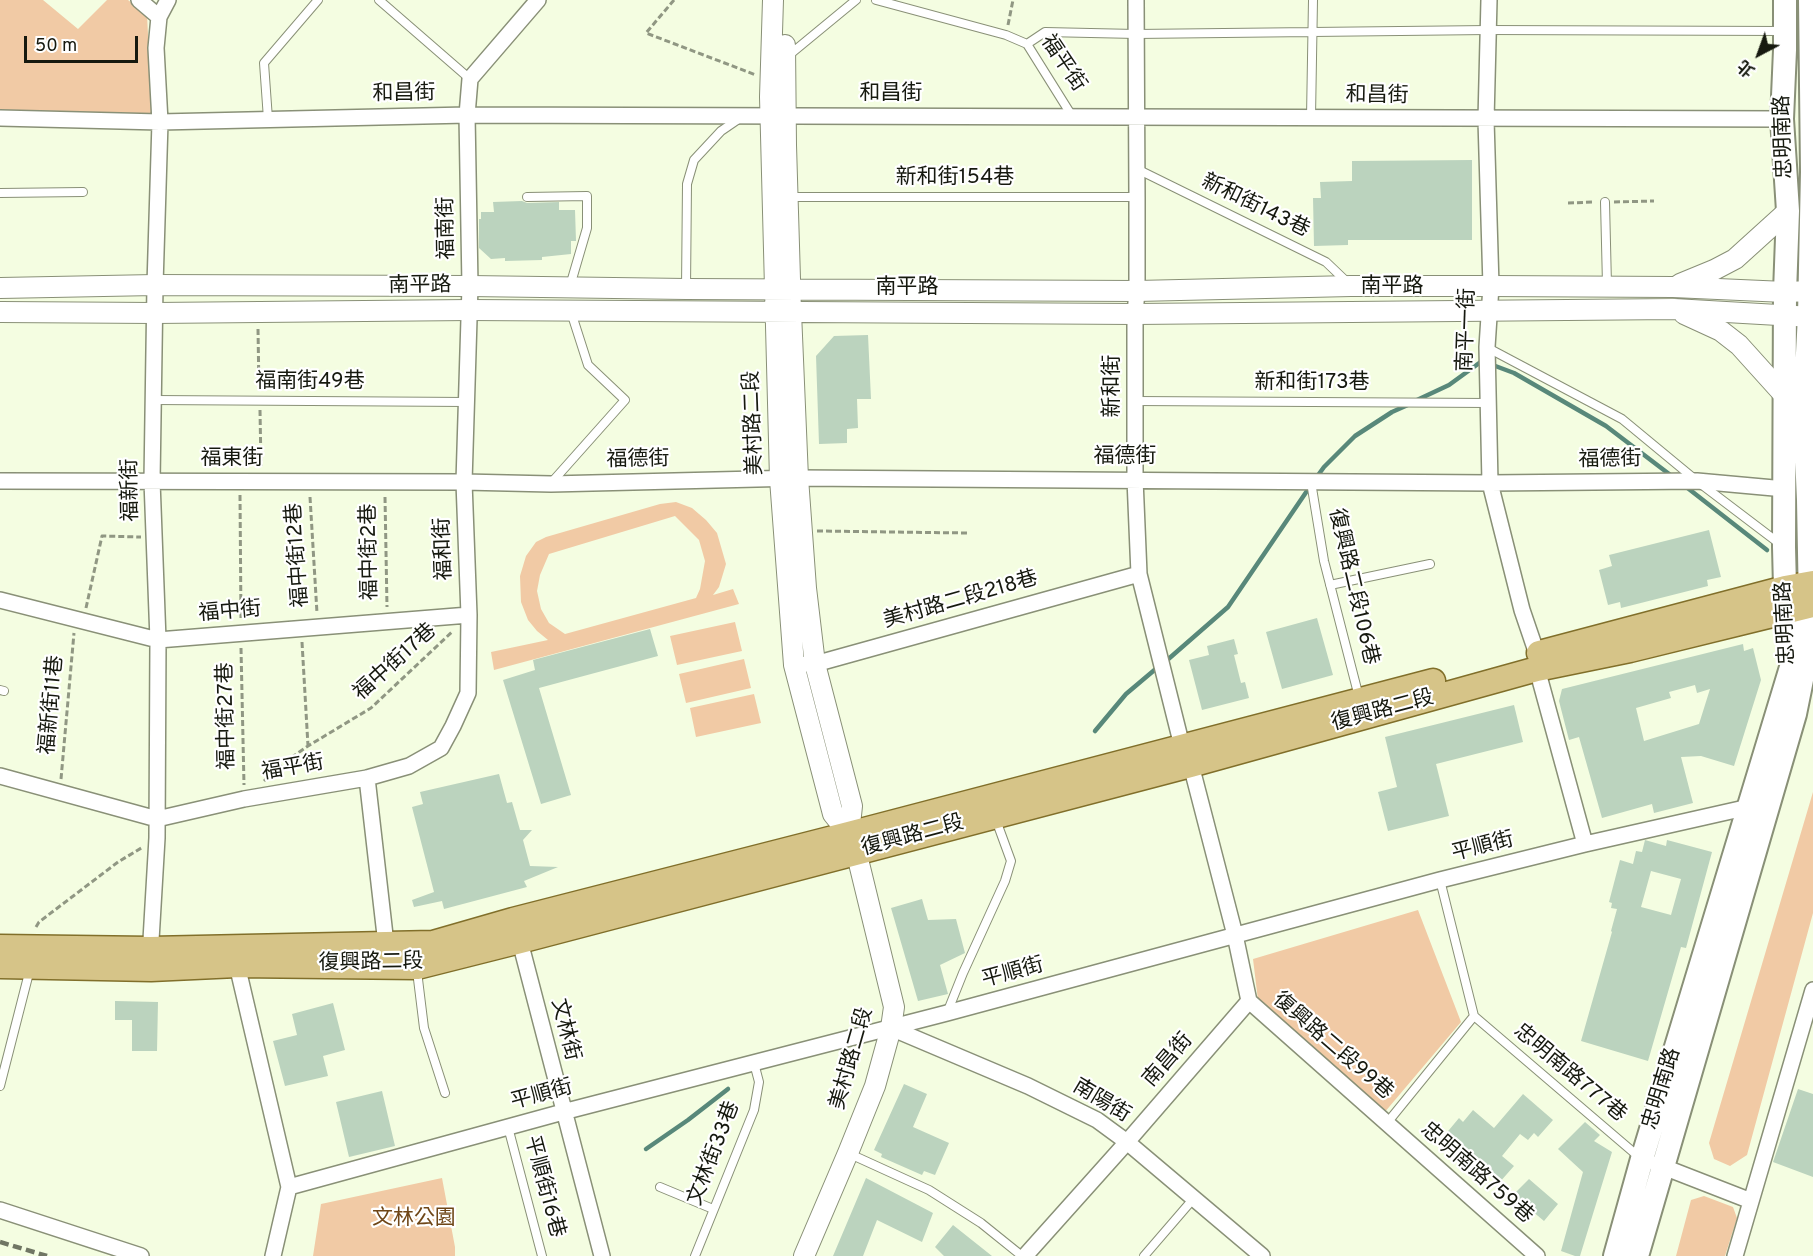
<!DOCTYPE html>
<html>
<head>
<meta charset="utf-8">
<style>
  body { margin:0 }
  #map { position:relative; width:1813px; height:1256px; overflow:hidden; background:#f4fde1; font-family:Overpass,"Noto Sans TC",sans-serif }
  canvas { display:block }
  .north { position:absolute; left:1729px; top:24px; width:60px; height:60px; -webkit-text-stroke:4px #fff; paint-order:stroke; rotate:221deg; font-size:16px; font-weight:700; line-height:24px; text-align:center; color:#16190f }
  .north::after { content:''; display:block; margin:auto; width:21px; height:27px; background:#16190f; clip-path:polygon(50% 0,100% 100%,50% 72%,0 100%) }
  .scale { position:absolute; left:24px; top:36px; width:114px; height:27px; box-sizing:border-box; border:3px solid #16190f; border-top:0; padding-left:8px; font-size:18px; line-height:21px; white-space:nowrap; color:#16190f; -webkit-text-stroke:4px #fff; paint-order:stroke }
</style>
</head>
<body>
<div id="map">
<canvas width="1813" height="1256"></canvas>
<div class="north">北</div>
<div class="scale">50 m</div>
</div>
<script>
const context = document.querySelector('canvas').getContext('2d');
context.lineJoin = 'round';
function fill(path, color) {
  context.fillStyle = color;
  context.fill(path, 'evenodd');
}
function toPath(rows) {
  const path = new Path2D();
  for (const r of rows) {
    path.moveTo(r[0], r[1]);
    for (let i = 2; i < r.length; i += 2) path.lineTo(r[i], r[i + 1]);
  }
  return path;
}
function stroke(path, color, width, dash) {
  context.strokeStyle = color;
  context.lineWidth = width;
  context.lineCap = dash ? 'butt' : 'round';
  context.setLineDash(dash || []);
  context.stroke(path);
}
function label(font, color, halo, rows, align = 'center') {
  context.font = font + ' Overpass,"Noto Sans TC",sans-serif';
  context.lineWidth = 4.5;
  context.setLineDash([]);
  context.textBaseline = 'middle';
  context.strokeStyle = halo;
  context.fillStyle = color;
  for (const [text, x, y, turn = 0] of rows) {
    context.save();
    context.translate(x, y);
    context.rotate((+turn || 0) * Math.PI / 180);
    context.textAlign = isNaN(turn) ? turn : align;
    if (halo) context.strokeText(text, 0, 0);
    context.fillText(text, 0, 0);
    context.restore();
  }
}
fill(toPath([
  [0,0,43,0,78,29,107,0,128,0,147,15,152,114,0,110],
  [676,502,692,508,706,520,717,533,726,564,719,587,713,595,733,589,739,604,494,670,491,652,548,640,537,631,528,620,521,602,520,576,526,556,536,542,546,537,660,504],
  [675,516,699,540,705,561,700,589,696,598,565,634,549,623,541,609,537,591,540,575,549,554],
  [735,622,742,651,677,665,670,636],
  [744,659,751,688,686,703,679,674],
  [754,694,761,723,696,737,690,708],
  [1813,792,1813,913,1747,1155,1730,1166,1714,1159,1709,1143],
  [1418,910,1461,1022,1384,1113,1258,1000,1253,959],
  [442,1178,455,1247,455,1256,313,1256,321,1204],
  [1704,1196,1733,1207,1737,1218,1725,1256,1676,1256,1691,1200]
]), '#f1caa5');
stroke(toPath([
  [1417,400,1449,385,1482,361,1514,373,1606,426,1673,477],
  [1316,478,1324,467,1355,436,1392,412,1410,404],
  [1685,486,1767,550],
  [1165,662,1228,607,1311,485],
  [1095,731,1126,694,1158,667],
  [646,1149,688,1120,728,1089]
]), '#58887a', 4.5);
fill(toPath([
  [1472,160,1472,240,1348,240,1348,245,1314,246,1313,198,1321,198,1320,182,1352,181,1352,161],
  [522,201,527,203,559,202,559,210,575,210,576,241,571,241,571,254,542,257,542,260,505,261,505,258,491,259,479,248,479,219,481,219,481,212,494,212,493,202],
  [868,335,871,399,857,399,858,428,847,429,847,443,819,444,816,356,834,336],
  [1709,530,1721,577,1707,580,1708,586,1621,608,1620,602,1608,605,1599,570,1612,566,1609,555],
  [1317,618,1333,675,1282,689,1266,632],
  [650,629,658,656,539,688,571,795,541,804,503,680,535,670,533,660],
  [1234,639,1238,654,1234,655,1241,683,1245,682,1249,698,1202,710,1189,660,1209,655,1207,646],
  [1743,644,1744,651,1753,648,1761,680,1734,766,1701,756,1681,757,1693,803,1654,813,1652,804,1602,818,1579,737,1569,740,1559,701,1562,689],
  [1695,685,1697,693,1710,689,1699,724,1644,741,1636,708,1671,698,1669,692],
  [1514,705,1523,742,1436,764,1449,816,1388,831,1378,792,1397,787,1385,737],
  [499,774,507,803,512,802,520,830,532,830,523,840,530,866,558,867,524,881,527,887,444,909,442,901,414,907,412,900,434,892,412,807,423,804,420,792],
  [1645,840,1666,846,1667,840,1712,852,1686,948,1681,947,1648,1061,1581,1041,1612,932,1611,931,1617,909,1611,908,1612,903,1609,902,1620,860,1633,864,1636,851,1642,852],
  [1651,871,1681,879,1671,915,1641,907],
  [922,899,928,920,956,919,965,953,940,965,948,994,918,1001,891,908],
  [115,1001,158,1002,157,1051,132,1051,132,1020,115,1020],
  [333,1003,345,1050,323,1056,328,1076,285,1086,273,1041,297,1035,292,1014],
  [904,1084,927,1094,913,1127,949,1143,935,1175,924,1171,922,1175,881,1157,882,1154,874,1150],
  [1798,1089,1813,1094,1813,1177,1773,1162],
  [382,1091,395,1146,349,1157,336,1102],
  [1523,1094,1553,1120,1538,1137,1534,1133,1528,1140,1520,1134,1502,1156,1514,1166,1499,1183,1444,1136,1459,1118,1463,1122,1473,1110,1494,1128],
  [1585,1122,1600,1135,1594,1141,1612,1152,1580,1256,1575,1256,1561,1251,1583,1172,1558,1149],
  [866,1178,933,1213,922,1242,877,1220,863,1256,833,1256],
  [1529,1179,1558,1204,1544,1221,1513,1195],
  [953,1225,992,1256,944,1256,935,1247]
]), '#bbd3be');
const service = toPath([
  [379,0,470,79],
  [876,0,1006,35,1027,44,1072,116],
  [1027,44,1045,32,1136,34,1488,30,1783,31],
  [788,56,856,0],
  [1311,117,1313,0],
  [268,119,264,63,318,0],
  [1137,169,1326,262,1348,283],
  [0,193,83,192],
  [527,197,587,196,587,228,570,286],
  [788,197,1137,197],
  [1605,202,1607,285],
  [686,288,687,184,694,160,721,131,740,118],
  [1488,348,1622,419,1697,481,1780,544],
  [154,400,467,402],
  [1135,401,1489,403],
  [552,482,625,400,588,365,571,312],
  [1311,482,1324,561,1359,697],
  [1330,585,1430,564],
  [0,690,4,691],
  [1440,880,1474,1016],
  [417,971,424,1028,445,1093],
  [947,1013,963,973,1005,881,1011,861,996,820],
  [1474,1016,1639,1157],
  [0,1086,30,969],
  [1387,1123,1474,1016],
  [508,1127,542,1256],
  [850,1154,929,1190,981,1223,1022,1256],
  [660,1187,713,1209],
  [695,1256,754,1110,759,1082,754,1063],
  [1144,1256,1194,1198]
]);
const minor = toPath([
  [139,0,159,17],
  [1136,0,1137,197,1137,291,1135,314,1135,479,1139,574,1182,746,1191,765,1235,935,1249,1001,1537,1256],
  [1489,0,1486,120,1491,286,1487,347,1490,483,1522,610,1537,654],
  [0,118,160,122,467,115,1782,119],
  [0,481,464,482,551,484,798,478,1490,483,1697,481,1785,489],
  [0,600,158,640,469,615],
  [806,664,815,664,1139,574],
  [1537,669,1585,844],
  [0,776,157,819,244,799,367,778,409,766,441,748,453,726,468,693,469,615,464,482,470,286,467,115,470,79,538,0],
  [367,778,386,944],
  [518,934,602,1256],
  [150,957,157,838,158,640,152,481,155,285,160,122,156,48,159,17,168,0],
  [237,965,289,1187,273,1256],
  [891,1028,1028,1086,1097,1120,1127,1142,1262,1256],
  [1656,1164,1751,1201],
  [289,1187,563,1112,947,1013,1440,880,1585,844,1749,807],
  [0,1210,141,1256],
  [1025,1256,1127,1142,1249,1001],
  [1735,1256,1813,990]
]);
const tertiary = toPath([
  [773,0,770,97,780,479,794,665,833,814,849,834,856,851,894,1007,891,1028,875,1086,848,1153,804,1256],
  [785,45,786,145,791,312,798,478,806,588,815,664,852,806,849,834],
  [1680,284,1714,270,1735,259,1788,211],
  [0,288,155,285,470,286,686,289,1137,291,1351,286,1491,286,1673,287,1785,292,1813,291],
  [0,312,155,313,469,310,1135,314,1674,309,1813,317],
  [1684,314,1721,331,1739,345,1785,396]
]);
const secondary = toPath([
  [1615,1256,1642,1159,1792,664,1789,610,1785,588,1784,547,1785,292,1788,211,1782,119,1785,50,1785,0],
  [1637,1256,1795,714,1805,665,1810,605,1808,500,1804,409,1809,316,1812,172,1810,0]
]);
const primary = toPath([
  [1539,653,1785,588,1813,583],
  [0,947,150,949,433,943,513,920,849,834,1433,681],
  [0,966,151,969,237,965,417,967,520,941,1191,765,1537,669,1630,650,1813,605]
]);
stroke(service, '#899077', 10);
stroke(minor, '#899077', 18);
stroke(tertiary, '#899077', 22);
stroke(secondary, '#899077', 26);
stroke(primary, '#816f2a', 27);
stroke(toPath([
  [674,0,646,33,756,75],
  [1008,25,1013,0],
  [1614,202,1654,201],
  [1568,203,1595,202],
  [258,329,259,391],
  [260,410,261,466],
  [240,495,241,620],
  [310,497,317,613],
  [385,497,387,607],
  [817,531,968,533],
  [86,608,102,536,141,537],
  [302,642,308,746],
  [241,648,244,785],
  [61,779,74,633],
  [264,781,282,764,308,746,371,708,453,631],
  [36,927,39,922,118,862,143,847]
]), '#909783', 3, [6, 3]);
stroke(service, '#fff', 8);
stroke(minor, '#fff', 15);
stroke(tertiary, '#fff', 20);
stroke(secondary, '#fff', 22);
stroke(primary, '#d6c488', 24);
stroke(toPath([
  [0,1242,47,1256]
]), '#707664', 4.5, [9, 4.5]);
label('21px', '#16190f', '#fff', [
  ["福平街",1062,64,56],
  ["和昌街",404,95,-1],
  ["和昌街",891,95],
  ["和昌街",1377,97,1],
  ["忠明南路",1785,137,-92],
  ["新和街154巷",955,179],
  ["新和街143巷",1255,207,26],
  ["福南街",448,228,-91],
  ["南平路",420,287,-1],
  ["南平路",1392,288],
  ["南平路",907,289],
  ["南平一街",1468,330,-88],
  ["福南街49巷",310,383],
  ["新和街173巷",1312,384],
  ["新和街",1114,386,-90],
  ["美村路二段",755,423,-92],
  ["福德街",1125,458],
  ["福東街",232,460],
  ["福德街",638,461,-1],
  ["福德街",1610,461,-1],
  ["福新街",132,490,-91],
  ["福和街",445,549,-92],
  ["福中街2巷",371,552,-91],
  ["福中街12巷",299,555,-94],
  ["復興路二段106巷",1352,587,77],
  ["美村路二段218巷",961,601,-16],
  ["福中街",230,613,-5],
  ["忠明南路",1787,623,-93],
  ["福中街17巷",396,663,-42],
  ["福新街11巷",53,705,-85],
  ["復興路二段",1383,712,-15],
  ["福中街27巷",228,716,-91],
  ["福平街",293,769,-10],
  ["復興路二段",913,837,-15],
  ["平順街",1483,848,-14],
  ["復興路二段",371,964,-1],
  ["平順街",1013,974,-15],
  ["文林街",564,1030,76],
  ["復興路二段99巷",1332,1047,41],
  ["美村路二段",853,1059,-74],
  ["南昌街",1169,1061,-49],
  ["忠明南路777巷",1569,1074,40],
  ["忠明南路",1663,1089,-73],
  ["平順街",542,1096,-15],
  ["南陽街",1101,1102,31],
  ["文林街33巷",715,1154,-69],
  ["忠明南路759巷",1476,1174,41],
  ["平順街16巷",543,1187,75]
]);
label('21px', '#6f4617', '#fff', [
  ["文林公園",414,1220]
]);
</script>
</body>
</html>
